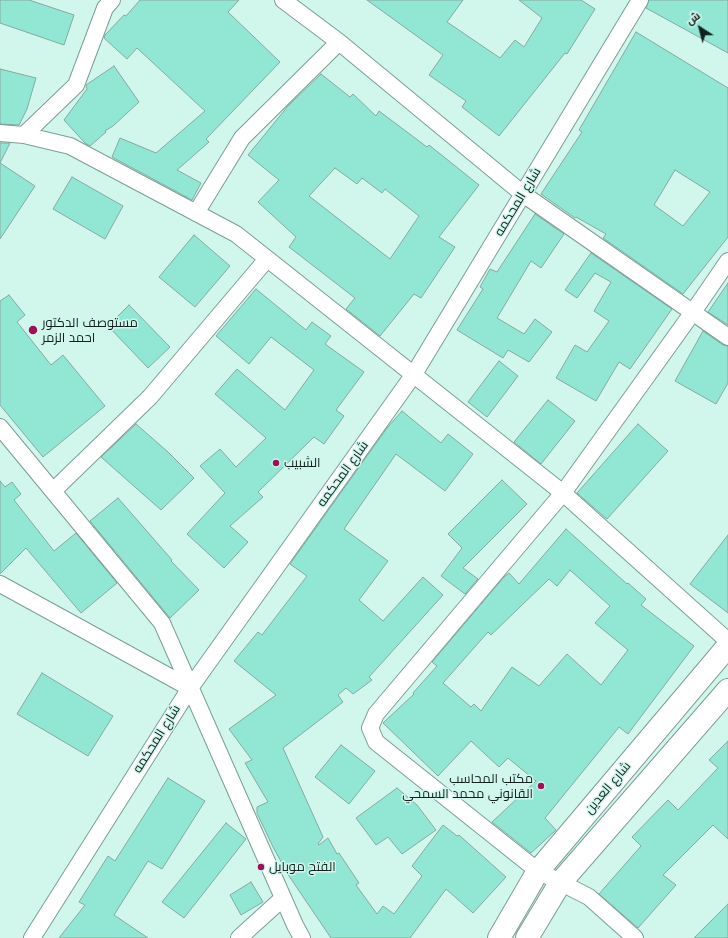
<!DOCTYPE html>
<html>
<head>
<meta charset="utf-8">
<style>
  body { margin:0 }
  #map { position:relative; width:728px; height:938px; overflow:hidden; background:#d1f7ed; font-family:Helvetica,Cairo,sans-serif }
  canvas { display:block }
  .north { position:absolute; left:680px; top:8px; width:40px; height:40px; -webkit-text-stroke:3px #d1f7ed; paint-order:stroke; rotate:324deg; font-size:11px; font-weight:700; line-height:16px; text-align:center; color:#13211e }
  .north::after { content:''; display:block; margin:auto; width:14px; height:18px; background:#13211e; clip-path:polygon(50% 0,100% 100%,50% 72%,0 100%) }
</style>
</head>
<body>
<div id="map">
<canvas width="728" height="938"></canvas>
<div class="north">ش</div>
</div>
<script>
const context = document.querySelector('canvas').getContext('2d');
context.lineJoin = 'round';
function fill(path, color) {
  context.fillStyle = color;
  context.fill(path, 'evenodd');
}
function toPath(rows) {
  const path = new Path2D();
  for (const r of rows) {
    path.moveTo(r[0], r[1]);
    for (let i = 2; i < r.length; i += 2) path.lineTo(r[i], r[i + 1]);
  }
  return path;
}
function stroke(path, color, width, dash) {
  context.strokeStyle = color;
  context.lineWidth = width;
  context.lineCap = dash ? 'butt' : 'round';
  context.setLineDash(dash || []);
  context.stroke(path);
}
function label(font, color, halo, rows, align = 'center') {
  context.font = font + ' Helvetica,Cairo,sans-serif';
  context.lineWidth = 3;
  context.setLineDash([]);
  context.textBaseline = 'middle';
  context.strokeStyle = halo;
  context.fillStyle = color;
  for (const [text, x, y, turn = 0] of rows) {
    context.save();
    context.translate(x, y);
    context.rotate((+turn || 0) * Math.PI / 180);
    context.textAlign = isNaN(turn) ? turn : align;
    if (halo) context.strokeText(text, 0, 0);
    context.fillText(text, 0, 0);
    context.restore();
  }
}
const building = toPath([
  [0,0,29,0,74,15,64,45,0,23,0,0],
  [140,0,239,0,228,12,280,62,206,139,209,142,177,170,201,183,192,200,112,157,120,138,156,153,205,111,137,48,127,59,104,38,105,35,124,15,126,16,140,0],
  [367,0,463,0,447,22,500,58,515,40,524,47,542,18,519,0,581,0,595,9,567,54,565,53,499,136,462,107,466,101,429,75,443,55,367,0],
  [649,0,728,0,728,53,646,8,649,0],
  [636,32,728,88,728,237,683,294,603,238,606,234,576,217,575,218,541,194,582,132,579,130,636,32],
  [675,170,710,192,683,226,654,205,675,170],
  [114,66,139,102,113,126,105,131,106,132,90,146,85,143,64,120,87,89,86,85,114,66],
  [0,69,36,78,27,109,19,125,0,124,0,69],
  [321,74,350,97,353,94,376,116,379,111,427,147,429,145,479,185,439,237,455,247,421,298,414,294,380,336,346,309,355,298,289,247,296,237,258,202,279,180,248,155,288,106,321,74],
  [335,168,357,184,362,178,382,193,385,189,419,216,390,259,309,196,335,168],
  [0,143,10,143,0,163,35,186,0,239,0,143],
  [72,177,123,206,105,239,53,209,72,177],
  [535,214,564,234,541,268,531,261,497,318,524,334,535,319,552,332,529,362,508,350,503,358,457,330,483,289,480,287,490,269,497,272,535,214],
  [194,235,230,266,195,307,159,277,194,235],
  [591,253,672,309,630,369,619,362,596,401,556,378,575,345,587,352,609,321,594,311,611,282,595,273,577,298,565,290,591,253],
  [728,283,728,325,708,312,728,283],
  [256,289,306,330,312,322,331,336,325,344,364,372,336,410,344,416,324,444,314,437,258,492,263,497,230,526,248,542,224,568,187,534,225,493,200,466,220,449,236,467,266,438,215,394,237,369,285,410,314,370,271,337,249,364,216,336,256,289],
  [9,295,25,315,17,322,51,365,63,355,105,406,43,457,0,405,0,301,9,295],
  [129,305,170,347,148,368,108,326,129,305],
  [703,331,723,345,728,346,728,383,716,404,675,381,703,331],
  [499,361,518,376,487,417,468,402,499,361],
  [548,400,575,421,541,464,514,442,548,400],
  [402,411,441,443,448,434,473,454,445,491,396,454,344,529,388,561,359,600,383,621,423,577,443,595,369,677,372,680,353,694,346,688,338,695,343,702,283,748,323,837,318,844,319,845,328,838,337,854,339,853,359,883,356,885,377,914,383,906,394,914,422,876,412,866,443,825,457,836,459,835,506,877,473,913,446,889,410,938,331,938,289,876,273,847,257,813,257,807,268,802,245,763,252,760,229,729,276,695,234,661,258,632,262,635,307,576,290,564,387,428,402,411],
  [136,424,168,452,194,478,161,510,101,457,136,424],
  [638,424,668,451,607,519,577,493,638,424],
  [502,480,527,504,463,568,478,579,465,594,441,576,462,548,448,534,502,480],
  [0,481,5,487,12,482,21,494,14,500,54,551,76,533,117,583,81,613,26,548,0,574,0,481],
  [118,498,172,560,171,561,199,590,170,618,90,521,118,498],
  [566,529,627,584,628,583,646,599,641,605,694,646,628,734,619,727,545,818,556,830,531,853,492,822,536,781,508,758,499,767,471,741,438,776,383,723,414,694,413,693,437,666,432,662,504,577,509,573,519,584,566,529],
  [570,570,610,606,595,623,628,650,601,685,567,654,539,686,512,667,481,711,474,704,471,707,443,683,488,632,491,635,549,579,557,586,570,570],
  [728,535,728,613,690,584,728,535],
  [42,673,113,716,88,756,17,714,42,673],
  [728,741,728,839,713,825,663,875,676,885,638,928,599,894,641,846,632,837,668,800,678,810,718,768,709,760,728,741],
  [341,745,375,771,349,804,315,777,341,745],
  [168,778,205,801,162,869,148,861,114,915,148,938,59,938,85,905,79,902,108,856,115,861,168,778],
  [397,788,417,805,436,830,402,854,388,837,376,845,356,818,397,788],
  [226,823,246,839,184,918,162,902,226,823],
  [251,882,263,902,241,915,230,895,251,882],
  [728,904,728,938,694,938,728,904]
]);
fill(building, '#92e7d4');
stroke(building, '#85a9a0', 1);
const minor = toPath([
  [283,0,339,42,523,194,728,337],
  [0,133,24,135,70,146,236,234,563,493,728,641],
  [24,135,76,85,105,8,112,0],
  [196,213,242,138,339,42],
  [0,427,162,623,295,925,302,938],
  [53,491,150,397,267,259],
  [0,584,190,688],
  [32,938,190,688,414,374,640,0],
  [239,938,283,898],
  [635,938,589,897,538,871,376,742,370,728,376,714,563,493,693,312,728,261]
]);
const primary = toPath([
  [499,938,538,871,728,646],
  [527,938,560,883,728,690]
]);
stroke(minor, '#7b9e96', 18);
stroke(primary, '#7b9e96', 24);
stroke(minor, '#fff', 16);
stroke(primary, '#fff', 22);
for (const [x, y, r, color] of [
  [33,330,5,"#a01058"],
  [276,463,4,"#a01058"],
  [541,786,4,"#a01058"],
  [261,867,4,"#a01058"]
]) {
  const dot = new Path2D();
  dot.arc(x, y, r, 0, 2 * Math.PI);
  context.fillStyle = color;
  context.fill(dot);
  stroke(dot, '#d1f7ed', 1.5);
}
label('13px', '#13211e', '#d1f7ed', [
  ["شارع المحكمه",518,202,-59],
  ["شارع المحكمه",343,474,-54],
  ["شارع المحكمه",157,739,-58],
  ["شارع العدين",608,788,-50]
]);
label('13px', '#13211e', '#d1f7ed', [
  ["مستوصف الدكتور",42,323],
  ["احمد الزمر",42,338],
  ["الشبيب",284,463],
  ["مكتب المحاسب",533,779,"right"],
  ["القانوني محمد السمحي",533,794,"right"],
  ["الفتح موبايل",269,867]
], 'left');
</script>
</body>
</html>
